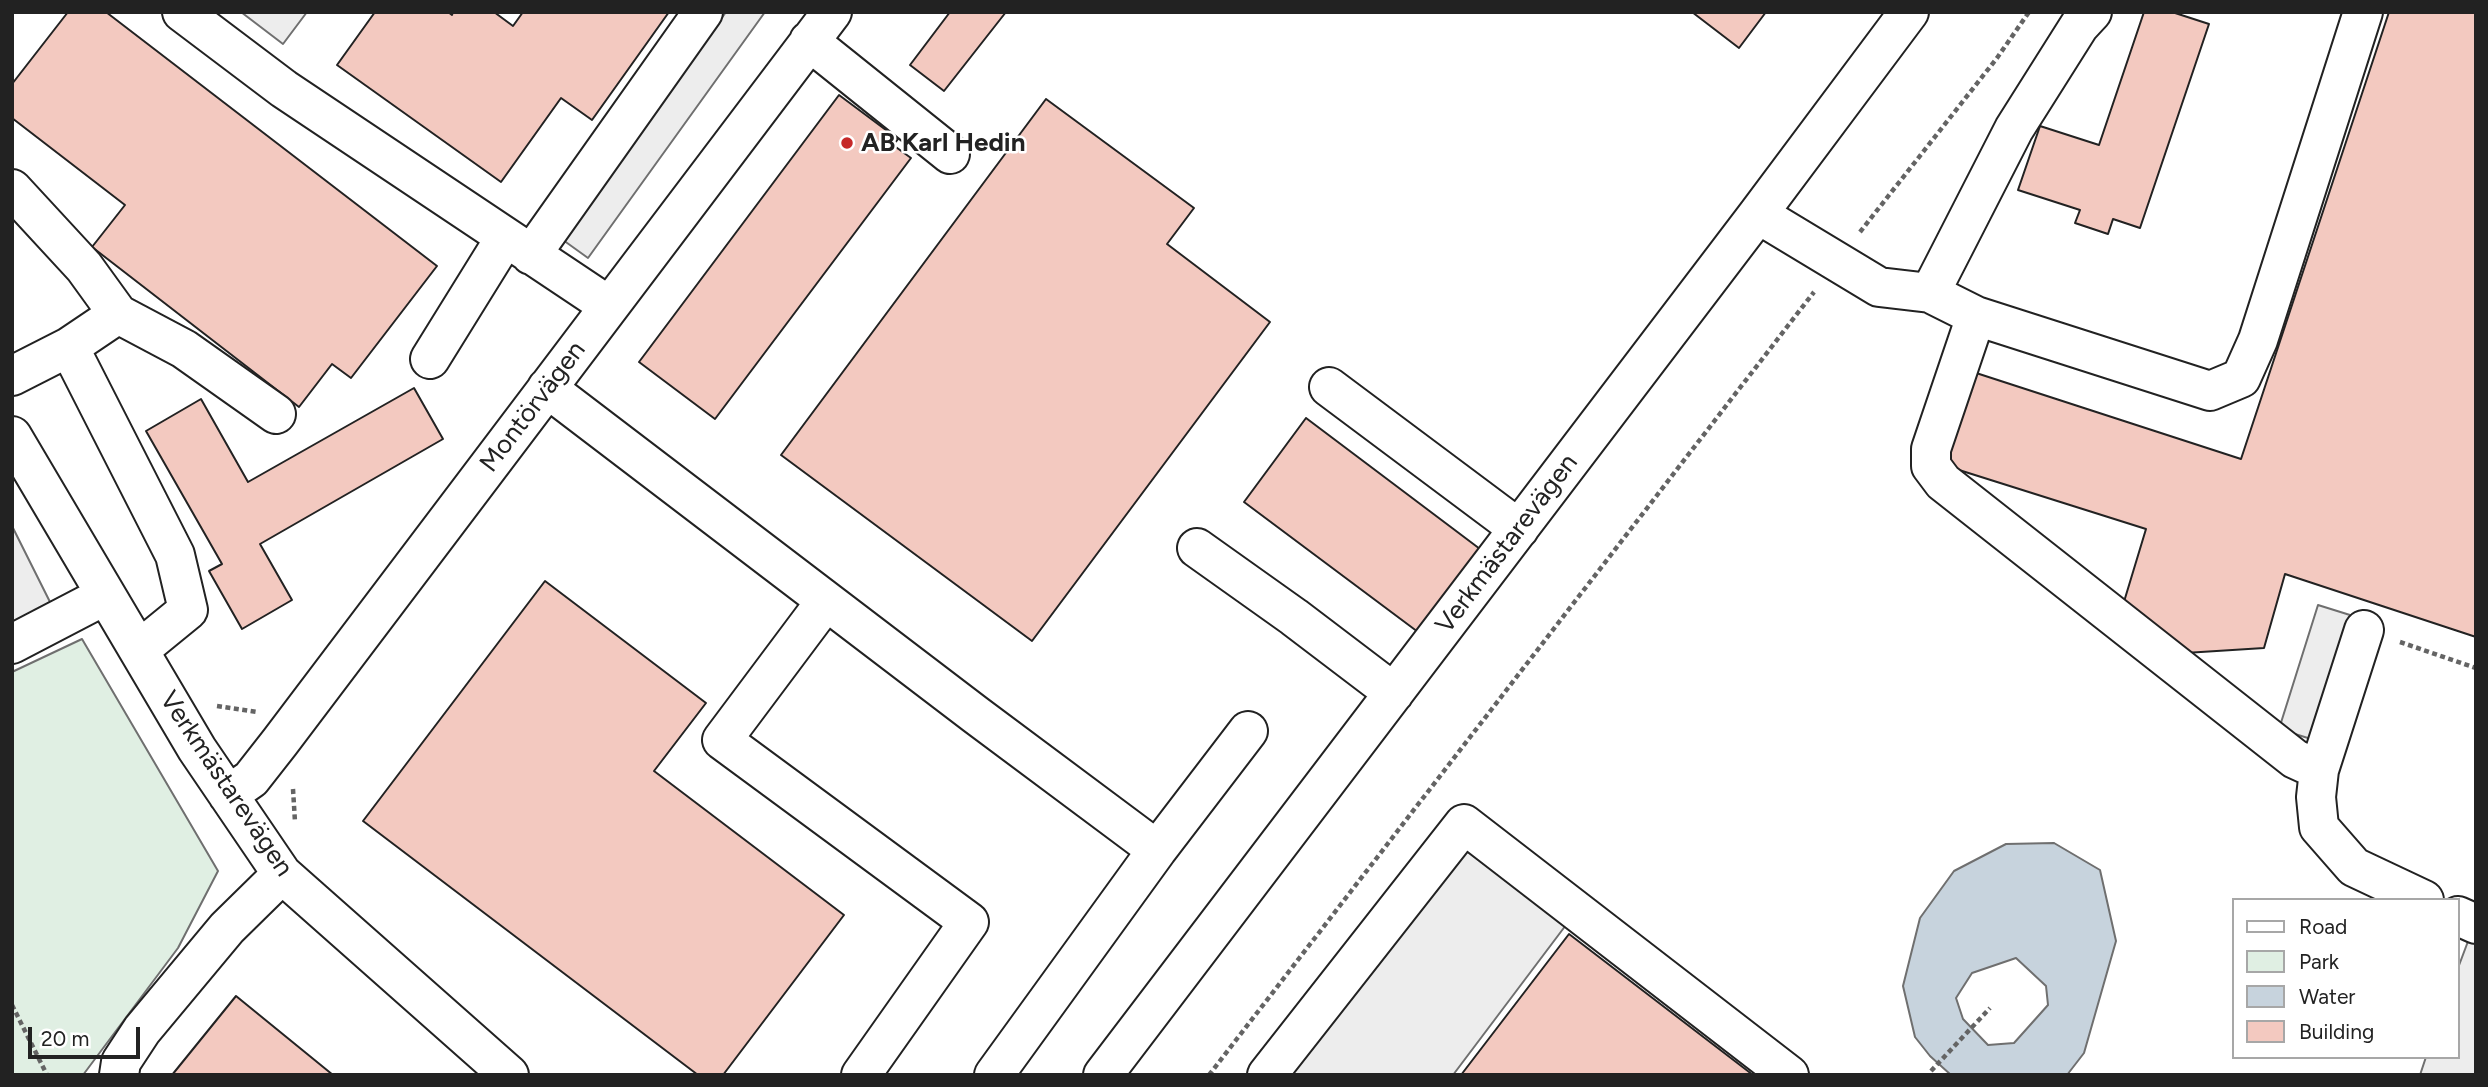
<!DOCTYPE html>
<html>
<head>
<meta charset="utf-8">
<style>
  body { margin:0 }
  #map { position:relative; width:2488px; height:1087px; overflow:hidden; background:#fff; font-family:Figtree,sans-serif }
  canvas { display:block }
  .frame { position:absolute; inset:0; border:14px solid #222; pointer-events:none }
  .legend { position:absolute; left:2232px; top:898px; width:228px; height:161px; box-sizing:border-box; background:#fff; border:2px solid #a7a7a7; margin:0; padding:9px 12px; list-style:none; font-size:21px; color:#222 }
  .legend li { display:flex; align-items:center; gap:14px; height:35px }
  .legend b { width:35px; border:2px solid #a7a7a7 }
  .scale { position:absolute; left:28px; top:1027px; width:112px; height:32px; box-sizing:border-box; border:4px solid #222; border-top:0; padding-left:9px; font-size:21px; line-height:24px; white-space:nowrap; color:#222; -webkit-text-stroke:5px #fff; paint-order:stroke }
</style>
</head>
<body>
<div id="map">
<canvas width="2488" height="1087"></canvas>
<div class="frame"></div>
<ul class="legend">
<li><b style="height:9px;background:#fff"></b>Road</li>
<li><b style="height:19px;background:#e0efe3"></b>Park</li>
<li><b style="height:19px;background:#c7d3dd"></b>Water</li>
<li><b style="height:19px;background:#f3c9c0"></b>Building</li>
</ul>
<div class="scale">20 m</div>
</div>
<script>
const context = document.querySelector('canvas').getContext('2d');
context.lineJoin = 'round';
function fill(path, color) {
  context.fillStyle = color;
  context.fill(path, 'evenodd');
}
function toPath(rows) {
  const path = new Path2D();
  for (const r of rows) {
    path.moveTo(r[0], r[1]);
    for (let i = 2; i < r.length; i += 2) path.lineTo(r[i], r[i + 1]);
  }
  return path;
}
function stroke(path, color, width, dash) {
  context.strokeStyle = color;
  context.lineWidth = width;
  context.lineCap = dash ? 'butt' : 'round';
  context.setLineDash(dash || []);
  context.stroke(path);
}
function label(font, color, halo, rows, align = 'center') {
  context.font = font + ' Figtree,sans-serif';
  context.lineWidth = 5;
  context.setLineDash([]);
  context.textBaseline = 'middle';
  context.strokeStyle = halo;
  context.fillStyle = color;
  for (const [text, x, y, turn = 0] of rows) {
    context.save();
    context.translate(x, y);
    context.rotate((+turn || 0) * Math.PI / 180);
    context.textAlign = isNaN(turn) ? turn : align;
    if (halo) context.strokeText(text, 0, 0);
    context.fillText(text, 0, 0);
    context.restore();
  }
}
const green = toPath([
  [82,639,218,871,178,948,83,1075,12,1075,12,672,82,639]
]);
fill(green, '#e0efe3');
stroke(green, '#6f6f6f', 2);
const parking = toPath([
  [241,12,307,12,283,44,241,12],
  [726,12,765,12,588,258,563,240,726,12],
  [12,526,53,608,12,628,12,526],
  [2318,605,2350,615,2311,739,2279,729,2318,605],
  [1460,846,1566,925,1453,1075,1287,1075,1460,846],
  [2476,920,2476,1075,2420,1075,2426,1057,2458,1057,2458,968,2476,920]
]);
fill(parking, '#ededed');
stroke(parking, '#6f6f6f', 2);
const water = toPath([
  [2054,843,2100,870,2116,941,2084,1053,2067,1075,1951,1075,1930,1056,1915,1037,1903,986,1920,918,1954,871,2006,844,2054,843],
  [2016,958,2046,986,2048,1005,2014,1043,1988,1045,1963,1019,1956,998,1972,973,2016,958]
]);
fill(water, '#c7d3dd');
stroke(water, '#6f6f6f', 2);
const building = toPath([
  [68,12,106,12,437,266,351,378,332,364,299,407,92,247,125,205,12,118,12,84,68,12],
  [375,12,448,12,452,15,453,12,494,12,513,26,523,12,669,12,592,120,561,98,501,182,337,65,375,12],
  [950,12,1006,12,944,91,910,65,950,12],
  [1692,12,1766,12,1739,48,1692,12],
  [2144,12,2172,12,2209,24,2140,228,2113,219,2108,234,2075,223,2080,210,2018,190,2040,126,2099,145,2144,12],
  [2389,12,2476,12,2476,637,2285,574,2264,648,2185,653,2123,605,2146,529,1940,464,1970,371,2241,459,2389,12],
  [839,95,898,139,893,145,911,158,715,419,639,362,839,95],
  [1046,99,1194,208,1167,244,1270,322,1032,641,781,455,1046,99],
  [414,388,443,439,260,544,292,600,242,629,209,571,222,564,146,431,201,399,248,482,414,388],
  [1306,418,1480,549,1418,632,1244,502,1306,418],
  [545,581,706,703,654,771,844,915,723,1075,698,1075,363,821,545,581],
  [1569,934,1753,1075,1461,1075,1569,934],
  [236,996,333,1075,172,1075,236,996]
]);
fill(building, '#f3c9c0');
stroke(building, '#222', 2);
const minor = toPath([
  [182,12,284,89,609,306],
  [809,41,950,154],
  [12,189,84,267,118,314],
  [1758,214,1879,287,1930,293,1976,316,2210,391,2241,378,2258,340,2363,12],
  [531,255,703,12],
  [1930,293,2014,129,2079,26,2092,12],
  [1976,316,1931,449,1931,466,1943,482,2295,759,2319,770],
  [69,347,118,314,184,349,276,414],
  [430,359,505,238],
  [12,376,69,347,175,555,188,610,139,650],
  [1329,387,1519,529],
  [547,388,976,715,1157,850],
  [12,436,197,749,282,874,509,1075],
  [1197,548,1294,617,1394,693],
  [826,601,722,740,969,922,861,1075],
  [2364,630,2319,770,2316,797,2319,827,2354,867,2424,900],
  [12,644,106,595],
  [228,795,251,779,280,742,832,12],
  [2458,916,2476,924],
  [119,1075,121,1062,142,1030,227,928,282,874],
  [994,1075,1157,850,1248,731],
  [1103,1075,1758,214,1909,12],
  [1267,1075,1464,824,1789,1075]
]);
stroke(minor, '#222', 42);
stroke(toPath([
  [1860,232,1997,58,2029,12],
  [2400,642,2476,668],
  [217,706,257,712],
  [293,789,295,822],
  [12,1005,47,1075],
  [1931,1071,1990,1008],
  [1209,1075,1814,292]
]), '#646464', 4.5, [5, 3.5]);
stroke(minor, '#fff', 38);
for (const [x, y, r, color] of [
  [847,143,7,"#c62828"]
]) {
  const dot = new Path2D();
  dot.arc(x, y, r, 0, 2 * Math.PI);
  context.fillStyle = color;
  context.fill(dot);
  stroke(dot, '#fff', 2.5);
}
label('bold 26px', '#222', '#fff', [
  ["AB Karl Hedin",861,143]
], 'left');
label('26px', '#222', '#fff', [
  ["Montörvägen",533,407,-53],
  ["Verkmästarevägen",1507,544,-53],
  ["Verkmästarevägen",226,784,56]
]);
</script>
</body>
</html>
